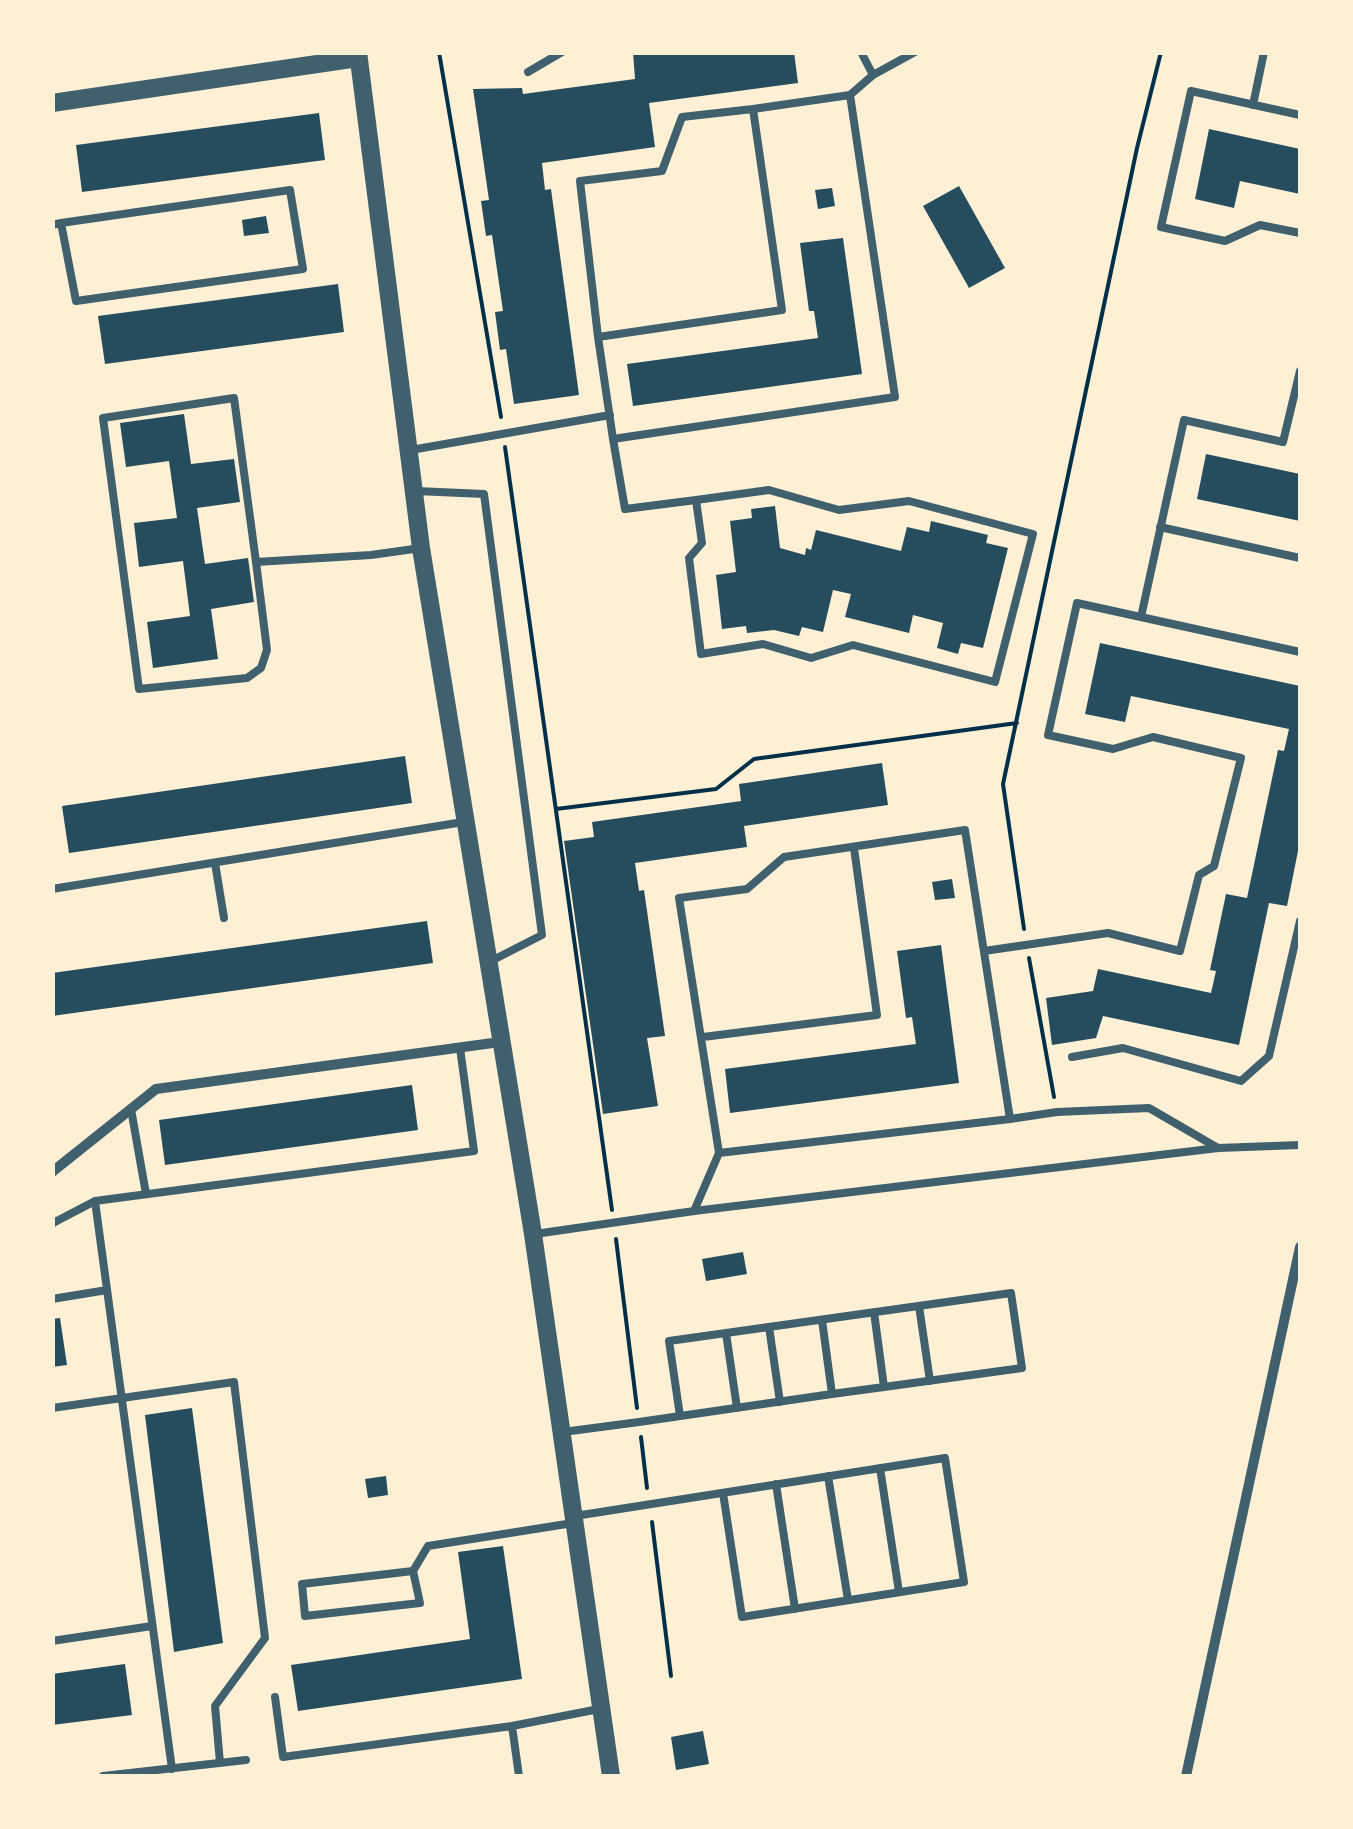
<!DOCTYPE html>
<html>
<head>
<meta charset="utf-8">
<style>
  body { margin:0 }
  #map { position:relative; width:1353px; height:1829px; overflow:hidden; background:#fdf0d5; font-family:"Golos Text",sans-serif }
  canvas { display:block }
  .frame { position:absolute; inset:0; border:55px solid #fdf0d5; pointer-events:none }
</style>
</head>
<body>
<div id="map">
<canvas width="1353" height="1829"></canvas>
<div class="frame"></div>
</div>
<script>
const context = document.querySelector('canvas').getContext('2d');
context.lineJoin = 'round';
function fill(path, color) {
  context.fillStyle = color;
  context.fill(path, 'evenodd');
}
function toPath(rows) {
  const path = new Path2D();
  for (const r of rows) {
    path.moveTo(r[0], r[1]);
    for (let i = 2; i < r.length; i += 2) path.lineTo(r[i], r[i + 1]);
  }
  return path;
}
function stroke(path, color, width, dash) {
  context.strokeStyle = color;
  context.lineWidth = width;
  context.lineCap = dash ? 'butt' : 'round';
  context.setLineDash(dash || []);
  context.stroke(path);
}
fill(toPath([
  [633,52,794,52,798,83,649,103,655,147,542,163,545,190,551,189,579,395,514,404,506,349,500,350,495,312,503,311,492,235,486,236,481,201,489,200,473,89,522,88,523,94,635,79],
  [319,113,325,160,82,192,76,145],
  [1209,129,1300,149,1300,194,1240,181,1234,208,1195,199],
  [959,186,1005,268,969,288,923,206],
  [832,188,835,206,818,209,815,190],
  [266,216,269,233,244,236,242,220],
  [843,238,862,374,633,406,627,364,818,338,814,311,809,311,800,243],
  [338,284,344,332,105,364,98,316],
  [184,414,191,464,234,459,240,502,197,508,205,564,248,558,254,602,211,609,218,659,153,668,147,622,190,616,183,561,139,567,134,523,177,518,169,461,126,467,120,423],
  [1206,454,1300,474,1300,521,1197,499],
  [775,506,780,548,805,555,806,548,811,550,816,530,901,551,907,527,929,532,931,521,988,535,986,543,1008,548,983,648,961,643,958,654,937,648,943,623,913,615,909,633,845,617,851,594,833,590,823,632,802,627,799,636,774,630,747,633,746,626,722,629,716,575,736,572,730,521,752,518,751,509],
  [1100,643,1300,686,1300,841,1287,906,1269,903,1239,1045,1103,1016,1096,1038,1052,1045,1046,998,1093,991,1098,969,1211,993,1216,971,1210,970,1226,894,1247,898,1278,750,1284,751,1289,729,1131,696,1125,722,1085,714],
  [405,756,412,803,69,853,62,806],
  [882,763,888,805,744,826,747,847,635,863,639,891,644,890,665,1036,647,1038,658,1106,603,1114,564,841,594,837,592,822,741,801,739,784],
  [952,879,955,898,935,900,932,882],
  [427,921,433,963,52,1016,52,973],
  [941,945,959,1083,730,1113,725,1069,916,1044,912,1017,906,1018,897,951],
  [412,1085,418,1130,165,1165,159,1120],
  [743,1252,747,1274,706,1281,702,1259],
  [60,1318,67,1365,52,1367,52,1319],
  [192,1408,223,1643,174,1652,145,1415],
  [386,1476,388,1495,368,1498,365,1479],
  [503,1546,522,1679,298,1711,291,1665,470,1639,458,1552],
  [125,1664,132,1715,52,1725,52,1674],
  [703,1731,709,1764,676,1770,671,1737]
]), '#264d5e');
stroke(toPath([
  [439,52,501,417],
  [505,447,612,1210],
  [556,809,716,789,754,759,1017,723],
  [1024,929,1003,784,1137,148,1161,52],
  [1029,958,1054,1097],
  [616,1239,637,1408],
  [641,1437,647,1488],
  [652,1522,671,1676]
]), '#003049', 4);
stroke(toPath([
  [861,52,873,75,915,52],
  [528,72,562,52],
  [850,95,895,397,613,439,598,337,782,310,753,109,850,95,873,75],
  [1253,105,1264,52],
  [1300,115,1191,91,1161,227,1225,241,1260,225,1300,233],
  [52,225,61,223,290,190,303,269,76,301,61,223],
  [598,337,580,181,662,171,682,117,753,109],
  [613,439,625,509,696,500,769,490,839,510,909,501,1033,534,995,682,853,645,811,658,763,644,701,654,689,558,702,543,696,500],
  [411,450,610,415],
  [416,491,484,494,542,935,491,961],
  [1160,527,1300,558],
  [256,562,267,650,261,668,247,678,139,689,103,418,234,398,256,562,371,555,421,548],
  [1141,617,1184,420,1283,442,1300,371],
  [215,863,224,918],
  [52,889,463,822],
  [984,951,1108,933,1180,951,1199,875,1214,866,1241,758,1153,737,1113,749,1048,735,1077,603,1300,652],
  [703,1037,877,1015,854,848],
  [1072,1057,1123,1048,1241,1081,1269,1056,1300,921],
  [131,1109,146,1194],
  [1010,1119,1057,1112,1149,1108,1218,1148],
  [95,1201,172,1769],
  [694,1211,719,1153,679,898,747,889,784,857,965,830,1010,1119,719,1153],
  [53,1223,95,1201,474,1151,460,1048],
  [535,1234,694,1211,1218,1148,1300,1145],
  [52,1299,107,1290],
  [919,1306,930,1381],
  [874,1312,884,1387],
  [822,1320,832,1394],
  [769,1327,780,1402],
  [726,1333,737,1408],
  [52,1408,234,1382,265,1638,215,1706,220,1763],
  [563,1432,639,1422,832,1394,884,1387,1022,1368,1011,1293,669,1341,680,1416],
  [880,1468,899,1592],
  [828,1476,848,1600],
  [776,1484,795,1609],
  [575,1516,945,1458,964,1582,742,1617,723,1493],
  [413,1571,420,1603,305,1616,302,1584,413,1571,428,1546,573,1523],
  [52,1641,152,1626],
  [275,1697,283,1757,512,1726,599,1709],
  [512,1726,519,1776],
  [103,1776,246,1760]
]), '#3f606c', 8);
stroke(toPath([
  [52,1172,156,1089,500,1042],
  [52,1221,52,1223],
  [1186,1776,1300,1247]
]), '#3f606c', 10);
stroke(toPath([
  [358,52,421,548,533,1234,611,1776],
  [52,103,358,58]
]), '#3f606c', 18);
</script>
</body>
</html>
